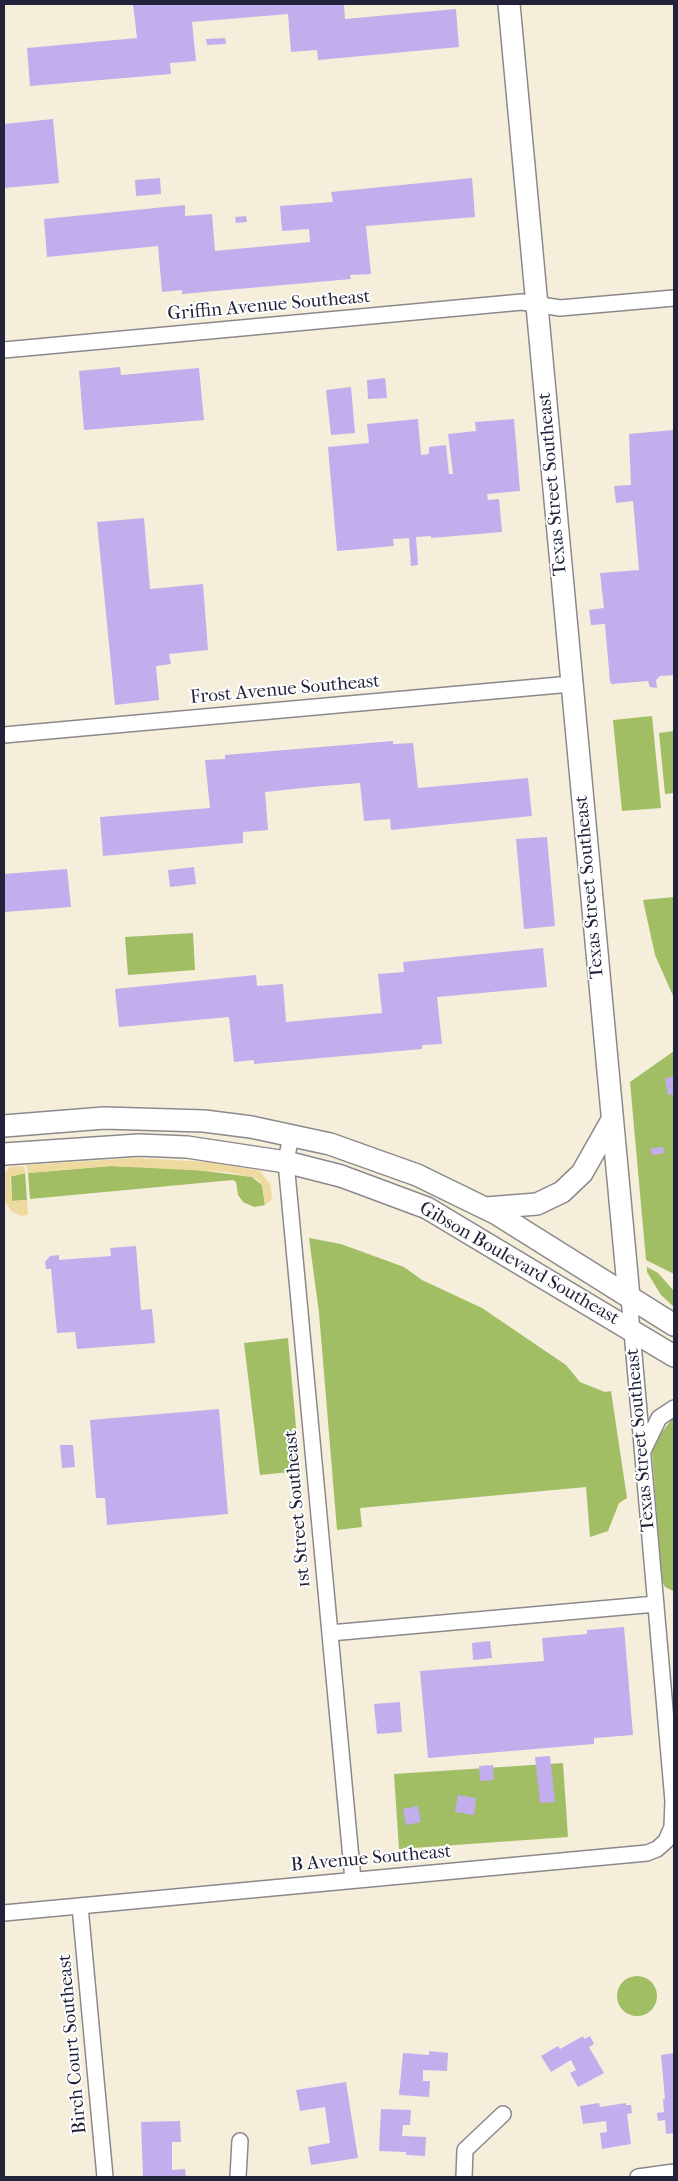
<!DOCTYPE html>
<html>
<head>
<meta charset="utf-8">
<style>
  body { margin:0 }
  #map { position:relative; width:678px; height:2181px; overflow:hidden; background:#f5eedb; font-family:"IM FELL French Canon",serif }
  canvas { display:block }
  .frame { position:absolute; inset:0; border:5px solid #22223b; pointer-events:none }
</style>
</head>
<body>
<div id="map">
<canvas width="678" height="2181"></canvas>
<div class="frame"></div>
</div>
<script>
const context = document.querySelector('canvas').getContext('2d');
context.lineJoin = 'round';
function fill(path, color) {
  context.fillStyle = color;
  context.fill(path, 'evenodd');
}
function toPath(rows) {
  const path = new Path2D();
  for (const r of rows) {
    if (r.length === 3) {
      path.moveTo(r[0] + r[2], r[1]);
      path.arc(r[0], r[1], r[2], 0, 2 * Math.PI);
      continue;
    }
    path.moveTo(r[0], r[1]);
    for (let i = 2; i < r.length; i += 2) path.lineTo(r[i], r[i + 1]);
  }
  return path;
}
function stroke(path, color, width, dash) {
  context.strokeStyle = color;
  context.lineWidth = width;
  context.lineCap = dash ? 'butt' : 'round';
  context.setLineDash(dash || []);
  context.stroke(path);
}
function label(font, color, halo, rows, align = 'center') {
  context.font = font + ' "IM FELL French Canon",serif';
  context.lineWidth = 4;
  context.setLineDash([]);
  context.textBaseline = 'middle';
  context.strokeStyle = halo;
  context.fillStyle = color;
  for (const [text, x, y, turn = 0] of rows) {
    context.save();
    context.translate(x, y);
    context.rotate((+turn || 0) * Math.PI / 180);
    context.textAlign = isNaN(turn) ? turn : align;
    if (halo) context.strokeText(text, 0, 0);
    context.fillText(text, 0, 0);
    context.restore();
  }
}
fill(toPath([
  [652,716,661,808,622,811,613,720],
  [674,731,674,793,665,794,659,733],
  [674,897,674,998,655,955,643,900],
  [193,933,195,970,128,975,125,937],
  [674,1051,674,1274,646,1260,630,1082],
  [110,1166,182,1168,252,1177,262,1185,265,1205,254,1207,243,1202,238,1195,236,1182,233,1180,30,1199,28,1173],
  [25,1173,27,1200,12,1201,11,1176],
  [309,1238,341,1244,404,1267,422,1280,482,1308,566,1365,580,1382,605,1392,611,1391,627,1498,619,1503,608,1531,590,1537,586,1487,360,1508,362,1527,337,1530,319,1313],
  [647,1267,658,1273,674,1291,674,1307,661,1295,647,1272],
  [288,1338,299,1460,297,1466,290,1472,260,1475,244,1343],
  [674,1416,674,1591,673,1591,665,1587,662,1581,652,1453,660,1435],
  [563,1763,568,1837,399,1849,394,1774],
  [637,1996,20]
]), '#a2be65');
fill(toPath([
  [137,1158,209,1162,260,1171,270,1184,272,1199,265,1205,262,1185,256,1178,227,1172,110,1166,28,1173,27,1165],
  [24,1166,25,1173,10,1177,12,1201,27,1200,28,1215,21,1216,11,1211,5,1202,4,1175,9,1167]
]), '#eeda9e');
fill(toPath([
  [133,4,344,4,345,19,456,9,459,47,318,60,317,50,291,52,288,14,192,22,196,61,170,63,171,74,30,86,27,48,137,38],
  [225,38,226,44,207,45,206,39],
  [53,119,59,183,4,188,4,124],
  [160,178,161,194,136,196,135,180],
  [472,178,475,217,366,226,371,274,350,275,351,279,182,294,182,290,162,292,158,246,47,257,44,219,185,205,185,216,212,214,215,251,310,242,309,229,282,231,280,206,333,202,331,192],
  [246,216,247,222,236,223,235,217],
  [120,367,121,375,199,368,204,420,84,430,79,371],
  [385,378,387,398,368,399,367,380],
  [351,387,355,433,331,435,326,390],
  [418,419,421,455,429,454,429,447,446,445,449,474,453,474,448,434,476,431,475,422,514,419,520,491,487,494,488,500,499,499,502,532,431,538,431,536,416,537,418,565,411,566,409,538,393,539,394,546,337,551,328,447,369,443,367,424],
  [673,430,674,675,660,676,656,680,657,688,650,687,648,681,612,684,610,682,605,624,591,625,589,610,604,608,600,573,639,570,633,501,616,503,614,486,631,485,629,434],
  [144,518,150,589,203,584,208,650,169,654,171,664,156,666,159,700,115,705,97,522],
  [393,741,393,744,413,743,418,788,528,778,532,816,391,830,390,819,364,821,360,783,312,787,265,792,268,830,243,832,243,843,103,856,100,817,210,808,205,760,225,759,225,755],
  [547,837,555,926,524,929,516,839],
  [194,867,196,884,170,887,168,870],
  [67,869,71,907,4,912,4,874],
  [543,948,547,987,437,997,442,1044,422,1045,422,1049,254,1064,254,1060,234,1062,229,1017,119,1027,115,989,256,975,257,986,283,984,286,1022,382,1013,378,974,404,972,403,962],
  [674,1077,674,1094,668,1095,665,1078],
  [663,1147,664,1153,652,1155,651,1148],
  [136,1246,141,1310,152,1309,155,1343,77,1349,75,1332,57,1333,51,1269,46,1269,45,1262,50,1256,59,1255,59,1260,111,1256,110,1248],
  [219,1409,228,1514,107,1525,105,1498,96,1498,90,1420],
  [60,1445,73,1445,75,1467,62,1468],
  [624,1627,633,1735,594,1738,594,1744,428,1758,420,1671,544,1661,542,1638,587,1634,587,1630],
  [490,1641,492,1658,473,1660,472,1643],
  [400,1702,402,1732,377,1734,374,1704],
  [550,1756,555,1802,540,1803,535,1757],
  [493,1765,494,1780,480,1781,479,1766],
  [458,1795,476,1798,474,1815,455,1812],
  [418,1806,421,1822,406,1825,403,1809],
  [583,2036,584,2039,590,2036,594,2044,589,2047,604,2073,578,2087,570,2073,576,2070,571,2060,551,2072,541,2056,558,2046,560,2049],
  [429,2051,448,2053,447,2071,423,2070,423,2081,430,2081,429,2097,399,2095,403,2053,429,2055],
  [674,2053,674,2133,666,2134,665,2120,658,2121,657,2113,664,2112,663,2099,665,2099,661,2055],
  [346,2082,358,2158,311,2165,308,2147,330,2143,325,2107,300,2111,296,2090],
  [599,2103,600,2107,626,2103,626,2105,631,2105,632,2113,627,2114,631,2144,602,2149,600,2133,607,2132,606,2121,583,2124,580,2106],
  [381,2109,411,2110,410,2125,403,2125,402,2136,426,2137,425,2156,406,2155,406,2152,379,2151],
  [180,2121,181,2142,172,2142,172,2170,185,2169,186,2177,143,2177,141,2122]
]), '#c2aeec');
const street = toPath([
  [4,350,522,302,560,308,674,298],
  [4,735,571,684],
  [291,1135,286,1162,353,1880],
  [643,1451,659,1418,674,1408],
  [330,1633,656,1604],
  [80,1906,105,2177],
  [4,1913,647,1853,657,1849,666,1841,672,1827,673,1801,629,1297],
  [238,2177,240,2141],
  [464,2177,465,2150,503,2114],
  [638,2177,674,2172]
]);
const secondary = toPath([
  [509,4,629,1297],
  [4,1126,104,1118,204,1121,251,1127,330,1144,417,1175,497,1214,674,1325],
  [4,1154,139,1145,187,1147,286,1162,341,1176,427,1208,674,1356],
  [486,1208,537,1204,562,1192,582,1173,612,1120]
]);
stroke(street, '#8c888b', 18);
stroke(secondary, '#8c888b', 24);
stroke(street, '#fff', 15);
stroke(secondary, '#fff', 21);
label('19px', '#22223b', '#fff', [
  ["Griffin Avenue Southeast",269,306,-5],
  ["Texas Street Southeast",553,484,-95],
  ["Frost Avenue Southeast",285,690,-5],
  ["Texas Street Southeast",590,887,-95],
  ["Gibson Boulevard Southeast",519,1264,30],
  ["Texas Street Southeast",641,1440,-95],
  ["1st Street Southeast",298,1509,-95],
  ["B Avenue Southeast",371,1859,-5],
  ["Birch Court Southeast",73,2044,-95]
]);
</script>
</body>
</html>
